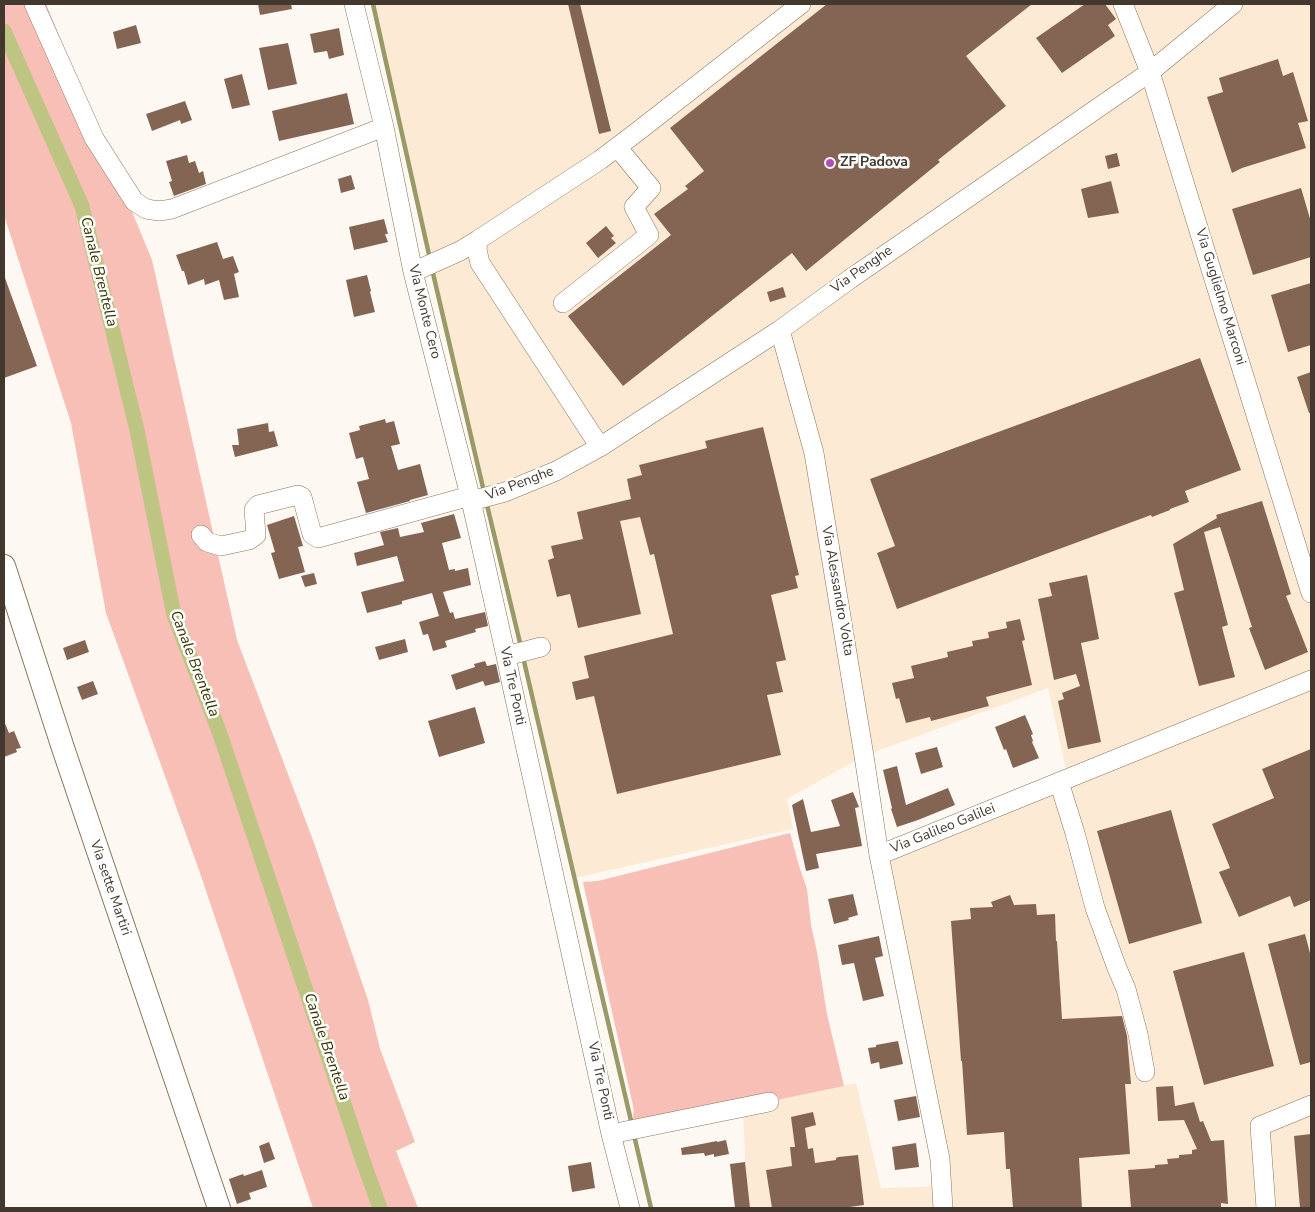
<!DOCTYPE html>
<html>
<head>
<meta charset="utf-8">
<style>
  body { margin:0 }
  #map { position:relative; width:1315px; height:1212px; overflow:hidden; background:#fdf8f2; font-family:"Nunito Sans",sans-serif }
  canvas { display:block }
  .frame { position:absolute; inset:0; border:5px solid #43382d; pointer-events:none }
</style>
</head>
<body>
<div id="map">
<canvas width="1315" height="1212"></canvas>
<div class="frame"></div>
</div>
<script>
const context = document.querySelector('canvas').getContext('2d');
context.lineJoin = 'round';
function fill(path, color) {
  context.fillStyle = color;
  context.fill(path, 'evenodd');
}
function toPath(rows) {
  const path = new Path2D();
  for (const r of rows) {
    path.moveTo(r[0], r[1]);
    for (let i = 2; i < r.length; i += 2) path.lineTo(r[i], r[i + 1]);
  }
  return path;
}
function stroke(path, color, width, dash) {
  context.strokeStyle = color;
  context.lineWidth = width;
  context.lineCap = dash ? 'butt' : 'round';
  context.setLineDash(dash || []);
  context.stroke(path);
}
function label(font, color, halo, rows, align = 'center') {
  context.font = font + ' "Nunito Sans",sans-serif';
  context.lineWidth = 5;
  context.setLineDash([]);
  context.textBaseline = 'middle';
  context.strokeStyle = halo;
  context.fillStyle = color;
  for (const [text, x, y, turn = 0] of rows) {
    context.save();
    context.translate(x, y);
    context.rotate((+turn || 0) * Math.PI / 180);
    context.textAlign = isNaN(turn) ? turn : align;
    if (halo) context.strokeText(text, 0, 0);
    context.fillText(text, 0, 0);
    context.restore();
  }
}
fill(toPath([
  [374,4,1311,4,1311,1208,747,1208,743,1107,856,1083,881,1188,942,1186,880,850,1067,774,1048,688,864,756,787,799,793,829,575,878,435,282]
]), '#fdead5');
fill(toPath([
  [4,4,46,4,152,260,237,640,313,840,368,1000,380,1049,415,1142,396,1151,418,1208,313,1208,199,870,106,613,71,423,4,215],
  [790,833,799,866,807,889,811,925,817,952,827,1014,844,1086,743,1107,635,1124,633,1117,634,1110,583,882,598,881]
]), '#f7bfb6');
stroke(toPath([
  [373,4,430,259],
  [432,269,484,492],
  [487,505,521,647],
  [523,657,632,1125],
  [634,1135,651,1208]
]), '#999a68', 4.5);
stroke(toPath([
  [4,31,82,206,137,430,174,615,220,734,362,1158,380,1208]
]), '#bec481', 15);
fill(toPath([
  [258,4,291,4,292,9,260,15],
  [568,4,580,4,611,131,599,134],
  [827,4,1032,4,966,56,1006,106,938,160,940,162,806,271,792,253,623,386,568,316,671,235,654,214,688,189,685,186,704,171,670,128],
  [1085,4,1105,4,1116,19,1108,25,1115,36,1062,73,1036,38],
  [136,25,141,43,117,49,113,32],
  [339,28,344,55,329,59,327,51,314,53,310,34],
  [288,43,297,84,268,90,259,48],
  [1278,59,1283,76,1293,72,1308,121,1298,123,1306,148,1242,168,1232,173,1207,97,1223,92,1219,78],
  [242,74,250,105,232,109,224,79],
  [347,93,354,124,279,141,272,111],
  [185,101,192,120,181,124,180,120,152,131,146,114],
  [1117,153,1120,166,1108,169,1105,156],
  [187,155,189,163,195,161,199,173,203,171,206,184,174,196,169,182,172,181,166,161],
  [351,175,355,189,341,193,338,179],
  [1111,181,1119,213,1088,218,1081,189],
  [1301,188,1311,222,1311,257,1253,275,1232,209],
  [384,219,388,234,385,234,388,242,354,250,349,227],
  [606,226,614,236,611,238,616,243,598,258,586,243],
  [217,242,223,259,233,256,239,272,234,274,239,297,224,300,219,280,205,285,204,279,188,285,184,271,182,271,176,255],
  [367,275,371,291,370,292,375,312,354,317,346,280],
  [4,278,5,278,37,366,4,378],
  [1311,283,1311,345,1288,352,1271,295],
  [783,287,786,297,770,302,767,292],
  [1200,358,1241,470,1185,491,1189,502,1170,509,1170,510,1152,517,1151,515,897,609,877,553,895,546,870,479],
  [1311,372,1311,413,1309,413,1297,377],
  [385,419,386,423,394,421,400,444,391,446,398,470,420,464,428,495,410,500,410,501,366,513,357,482,369,479,363,457,356,459,349,433,360,430,359,426],
  [268,423,269,432,274,431,278,446,235,457,232,445,239,445,237,429],
  [763,427,799,575,795,576,798,588,771,595,786,660,776,662,783,692,767,695,781,755,617,794,594,696,576,700,572,682,589,678,584,656,673,634,654,554,650,555,640,517,620,521,641,614,578,628,570,594,557,597,548,560,554,558,551,546,583,539,577,512,631,499,627,479,642,475,639,465,707,448,705,441],
  [1262,501,1291,594,1286,596,1308,652,1265,670,1249,628,1252,627,1220,527,1204,532,1228,625,1222,627,1235,677,1199,686,1174,593,1184,590,1173,544,1217,518,1216,515],
  [454,514,461,538,442,543,449,570,455,569,455,571,468,568,471,585,443,592,450,613,453,612,455,619,485,612,488,626,475,629,476,632,445,641,447,647,433,651,428,634,423,635,419,622,439,616,432,593,402,601,402,604,367,613,361,592,404,581,397,556,357,566,354,553,384,545,380,532,398,528,400,537,424,532,421,523],
  [294,516,303,546,298,547,305,572,279,579,271,553,275,552,267,525],
  [314,573,317,584,305,587,301,576],
  [1087,575,1099,639,1081,643,1101,742,1068,749,1058,701,1064,699,1062,693,1080,686,1076,674,1054,680,1038,599,1052,596,1049,583],
  [1020,619,1025,640,1022,641,1032,685,986,697,989,706,931,721,930,717,906,723,899,698,896,699,892,683,914,678,911,666,948,657,947,652,973,646,972,641,989,638,988,632,1007,628,1006,622],
  [405,639,408,652,379,660,375,647],
  [85,640,89,652,67,660,63,648],
  [485,661,487,666,496,664,500,682,485,686,483,681,456,690,451,675,475,667,474,664],
  [93,681,98,694,82,700,77,687],
  [475,707,485,743,439,757,428,721],
  [1025,715,1033,734,1031,735,1033,741,1032,742,1039,758,1013,768,1006,749,1004,750,995,727],
  [4,721,9,733,14,731,21,748,16,749,17,752,4,757],
  [937,747,943,767,921,774,915,753],
  [1311,749,1311,900,1294,907,1290,896,1239,917,1219,872,1230,868,1212,824,1274,798,1262,769],
  [897,766,906,805,948,788,955,805,918,820,897,827,891,809,892,808,883,770],
  [853,792,859,807,855,808,862,846,816,854,819,868,806,871,792,805,803,799,811,832,840,826,831,800],
  [1171,810,1202,923,1129,944,1097,831],
  [853,894,858,915,848,918,849,920,834,924,828,899],
  [1010,895,1014,905,1036,904,1037,915,1055,914,1056,941,1057,941,1062,1019,1122,1016,1127,1036,1131,1084,1125,1084,1130,1154,1079,1158,1082,1208,1013,1208,1010,1169,1006,1169,1004,1132,967,1135,962,1061,961,1061,951,921,971,919,970,908,993,907,991,902],
  [1305,934,1311,957,1311,1062,1300,1065,1268,944],
  [879,936,883,956,875,958,884,996,863,1001,854,963,842,965,838,945],
  [1244,952,1274,1066,1204,1085,1173,971],
  [898,1041,903,1064,880,1069,879,1062,871,1064,868,1048,876,1047,876,1045],
  [1173,1086,1175,1106,1194,1102,1200,1122,1203,1121,1211,1141,1224,1140,1228,1204,1221,1203,1221,1208,1131,1208,1128,1170,1155,1168,1155,1165,1168,1164,1167,1159,1179,1158,1179,1155,1192,1154,1192,1150,1197,1149,1184,1120,1158,1121,1156,1087],
  [916,1096,920,1117,898,1121,894,1100],
  [813,1112,816,1125,805,1128,808,1149,813,1148,815,1163,836,1160,836,1158,838,1157,858,1155,864,1205,842,1208,772,1208,766,1170,792,1166,790,1147,795,1147,791,1117],
  [1311,1134,1311,1208,1300,1208,1294,1136],
  [726,1140,729,1154,714,1157,714,1154,705,1156,704,1153,682,1155,681,1148,717,1141,717,1142],
  [269,1142,275,1159,264,1163,259,1146],
  [916,1143,919,1167,895,1170,892,1147],
  [591,1162,595,1188,572,1192,568,1166],
  [745,1162,750,1208,735,1208,730,1164],
  [262,1170,267,1187,249,1193,251,1199,237,1204,229,1179,243,1174,244,1176]
]), '#846453');
const minor = toPath([
  [34,4,94,138,134,201,146,209,159,211,172,209,384,127],
  [354,4,384,127,413,272,470,496,506,656,511,681,611,1134,630,1208],
  [1123,4,1150,72,1311,593],
  [478,240,477,250,480,263,600,447],
  [413,272,460,251,478,240,600,160,637,132,801,4],
  [563,303,649,235,634,207,651,188,617,147],
  [780,330,814,453,864,756,879,855,940,1159,943,1208],
  [471,501,505,492,556,471,600,447,780,330,850,279,1150,72,1233,4],
  [201,535,207,542,221,546,249,540,256,535,254,510,258,505,298,495,302,497,312,534,318,538,470,496],
  [506,656,541,647],
  [1059,782,1075,833,1095,908,1117,968,1126,989,1138,1034,1145,1072],
  [879,855,1311,680],
  [611,1134,769,1102],
  [1266,1208,1260,1126,1311,1105]
]);
const major = toPath([
  [4,566,63,748,219,1208]
]);
stroke(minor, '#8c755a', 20);
stroke(major, '#8c755a', 24);
stroke(minor, '#fff', 19);
stroke(major, '#fff', 22);
for (const [x, y, r, color] of [
  [830,163,5,"#b14fb6"]
]) {
  const dot = new Path2D();
  dot.arc(x, y, r, 0, 2 * Math.PI);
  context.fillStyle = color;
  context.fill(dot);
  stroke(dot, '#fff', 2);
}
label('bold 14px', '#43382d', '#fff', [
  ["ZF Padova",840,163]
], 'left');
label('14px', '#43382d', '#fff', [
  ["Via Penghe",862,270,-35],
  ["Via Guglielmo Marconi",1220,297,73],
  ["Via Monte Cero",424,312,76],
  ["Via Penghe",520,484,-21],
  ["Via Alessandro Volta",837,591,80],
  ["Via Tre Ponti",512,686,78],
  ["Via Galileo Galilei",943,829,-22],
  ["Via sette Martiri",110,888,71],
  ["Via Tre Ponti",600,1081,78]
]);
label('italic 15px', '#333500', '#fff', [
  ["Canale Brentella",98,272,76],
  ["Canale Brentella",194,664,69],
  ["Canale Brentella",326,1047,71]
]);
</script>
</body>
</html>
